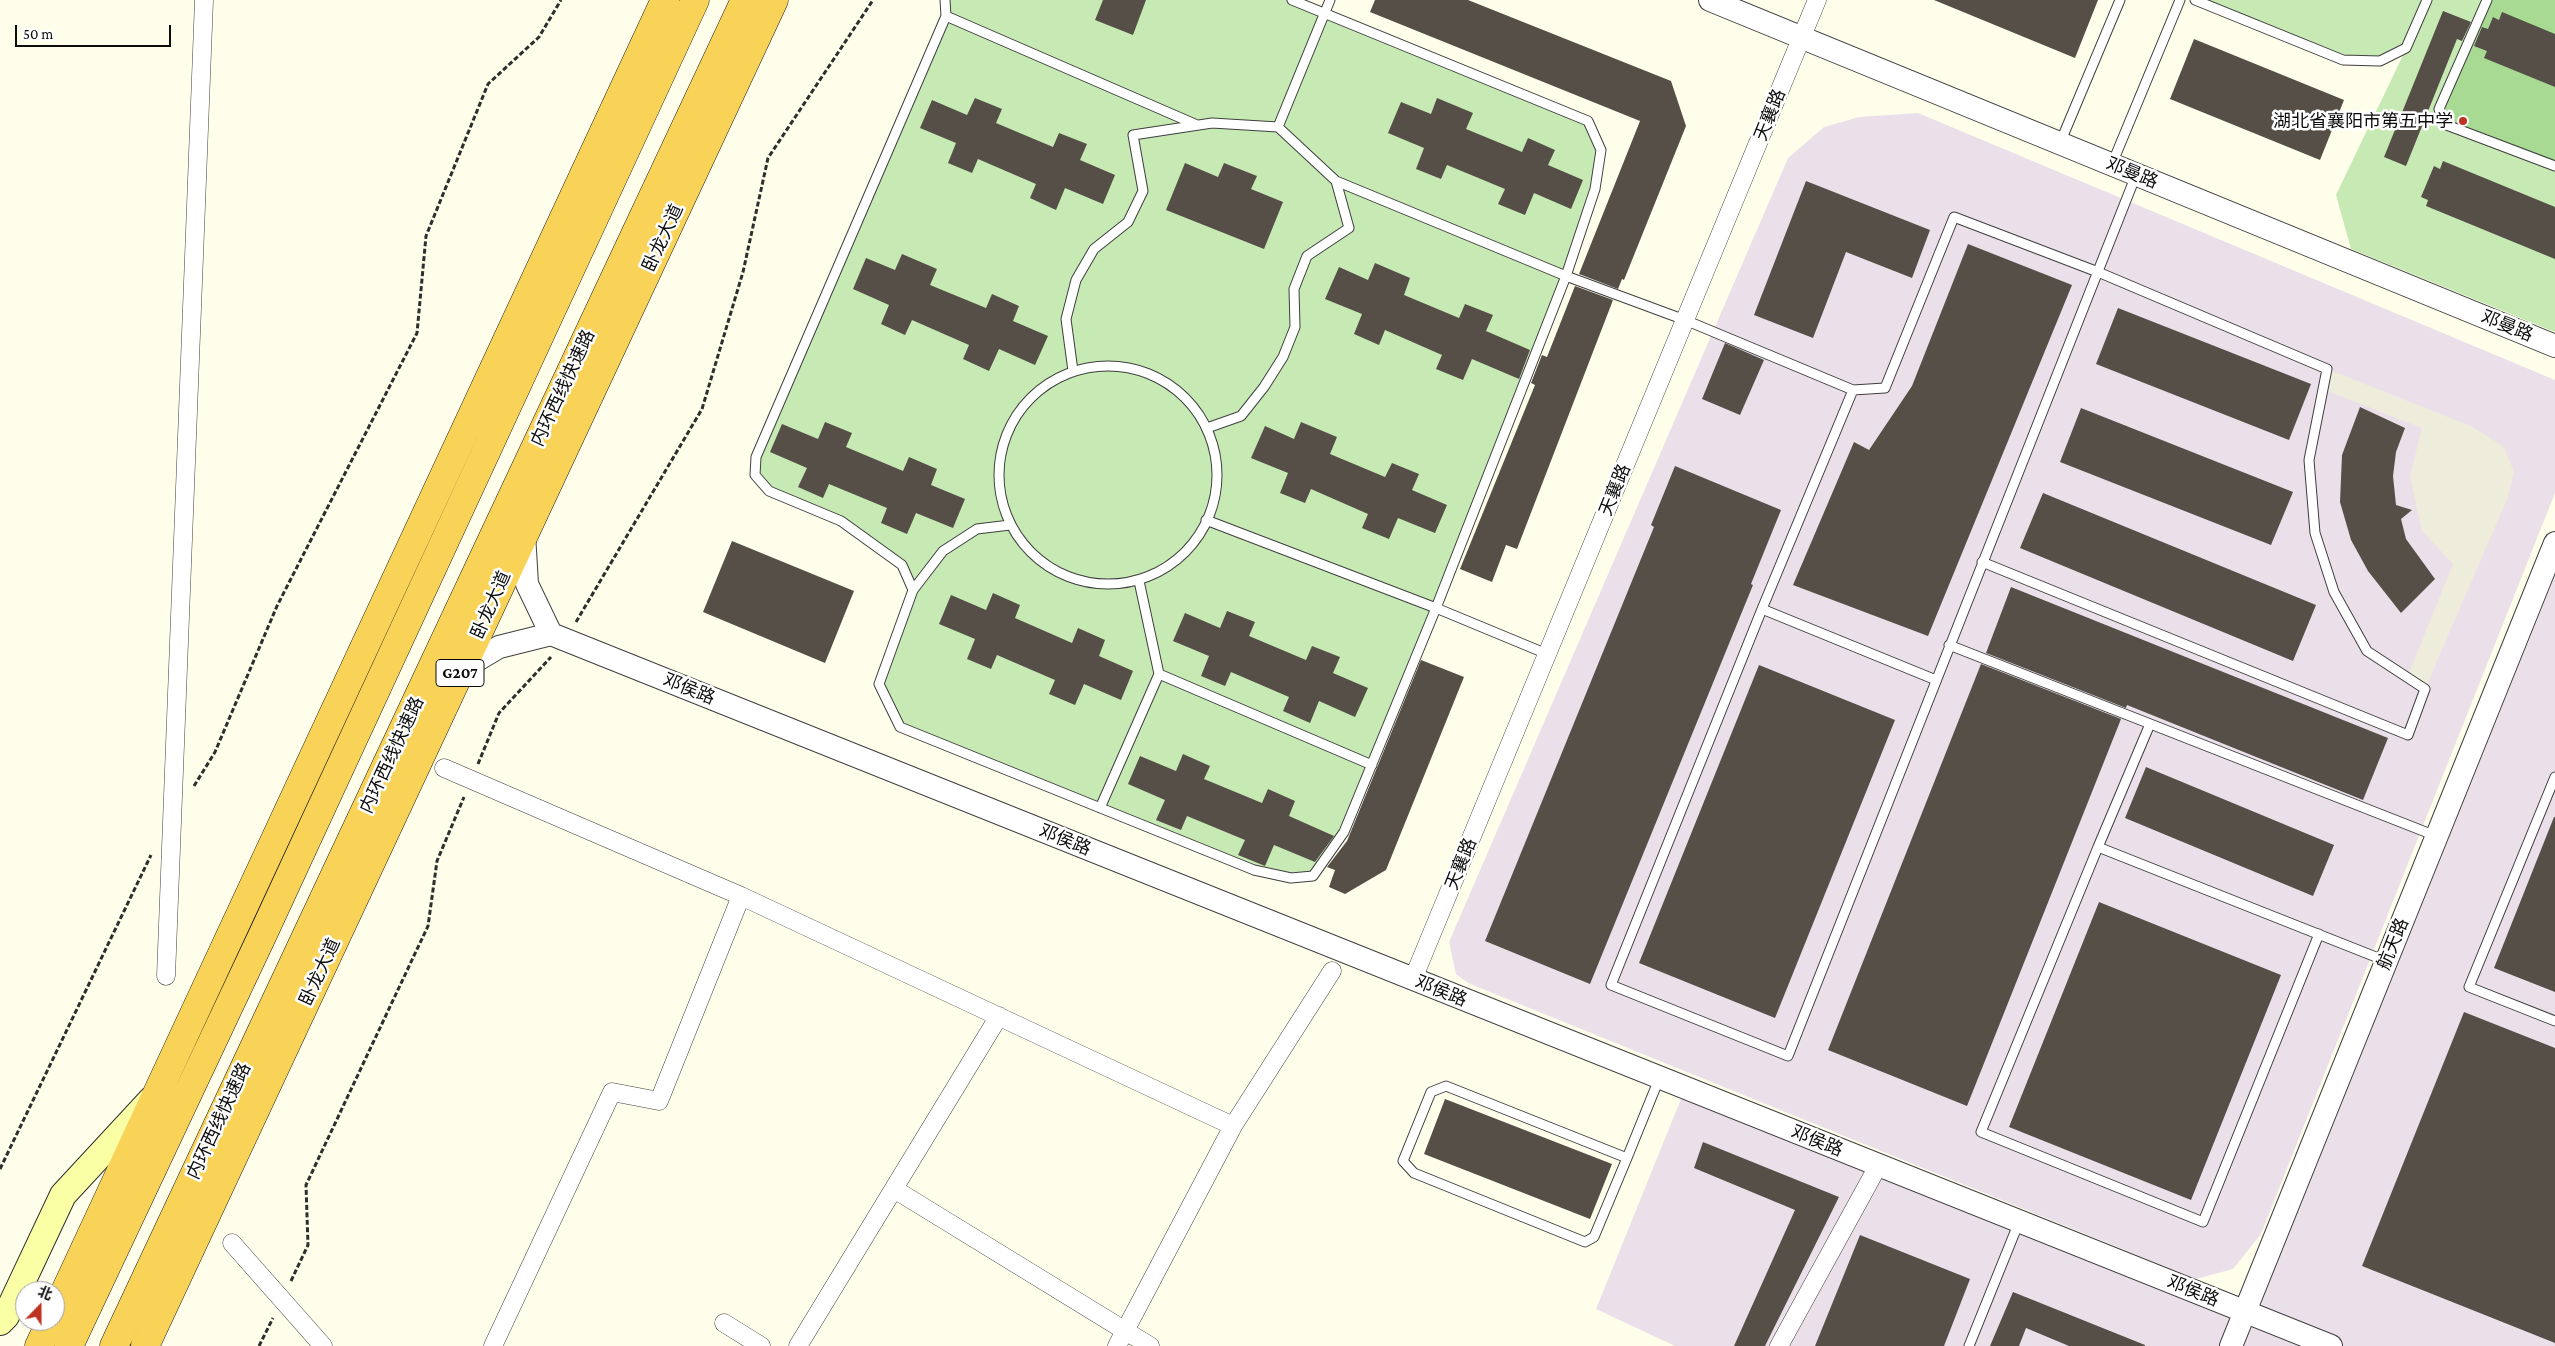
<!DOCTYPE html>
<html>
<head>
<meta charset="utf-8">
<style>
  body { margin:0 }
  #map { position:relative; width:2555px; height:1346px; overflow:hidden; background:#fffeeb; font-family:"Crimson Pro","Noto Sans SC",serif }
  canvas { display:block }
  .north { position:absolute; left:15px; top:1281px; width:50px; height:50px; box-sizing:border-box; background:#fff; border:1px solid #9e9e9e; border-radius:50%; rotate:22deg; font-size:14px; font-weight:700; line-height:20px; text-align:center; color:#0c0c0c }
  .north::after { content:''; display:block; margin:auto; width:18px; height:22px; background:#bd3422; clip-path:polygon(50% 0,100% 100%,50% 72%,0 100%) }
  .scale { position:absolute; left:15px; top:25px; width:156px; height:22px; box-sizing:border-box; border:2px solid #0c0c0c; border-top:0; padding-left:6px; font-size:15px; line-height:18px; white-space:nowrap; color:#0c0c0c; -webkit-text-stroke:4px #fff; paint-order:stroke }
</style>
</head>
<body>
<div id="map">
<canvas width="2555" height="1346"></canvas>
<div class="north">北</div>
<div class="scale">50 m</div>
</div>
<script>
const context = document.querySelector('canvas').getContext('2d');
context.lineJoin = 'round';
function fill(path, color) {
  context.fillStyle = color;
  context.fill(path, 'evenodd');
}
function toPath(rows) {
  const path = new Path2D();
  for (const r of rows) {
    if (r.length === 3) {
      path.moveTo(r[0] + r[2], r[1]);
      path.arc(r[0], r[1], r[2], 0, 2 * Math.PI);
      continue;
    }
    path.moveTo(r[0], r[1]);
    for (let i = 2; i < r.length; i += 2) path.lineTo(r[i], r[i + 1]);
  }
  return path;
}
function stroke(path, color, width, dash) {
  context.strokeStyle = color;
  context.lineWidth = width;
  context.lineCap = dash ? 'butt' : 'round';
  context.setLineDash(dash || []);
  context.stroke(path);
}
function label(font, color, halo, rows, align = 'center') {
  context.font = font + ' "Crimson Pro","Noto Sans SC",serif';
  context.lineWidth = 5;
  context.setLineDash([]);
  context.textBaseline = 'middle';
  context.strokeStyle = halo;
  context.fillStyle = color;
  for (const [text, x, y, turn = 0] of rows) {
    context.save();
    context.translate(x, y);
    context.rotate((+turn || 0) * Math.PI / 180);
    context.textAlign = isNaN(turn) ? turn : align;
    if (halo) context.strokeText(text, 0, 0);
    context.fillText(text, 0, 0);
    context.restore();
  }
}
fill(toPath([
  [1918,113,2555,380,2555,493,2261,1234,2233,1269,2196,1279,1468,983,1456,974,1449,942,1788,158,1824,127,1859,117],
  [2555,543,2555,1346,1675,1346,1596,1309,1685,1089,2245,1311]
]), '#ebe0ea');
fill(toPath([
  [945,0,1292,0,1588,121,1601,150,1595,189,1344,832,1313,876,1291,878,1254,870,900,727,879,684,913,590,902,565,841,521,769,491,755,475,756,457,946,17],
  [2195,0,2555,0,2555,332,2351,249,2336,195,2406,49,2380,61,2343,60]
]), '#c7e9b4');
fill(toPath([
  [2487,0,2555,0,2555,166,2444,124,2439,109]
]), '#a8da93');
fill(toPath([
  [2327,369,2473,427,2504,447,2514,472,2508,497,2425,689,2407,678,2453,564,2422,531,2410,476,2422,428,2323,389]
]), '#eeecdb');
fill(toPath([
  [1103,0,1146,0,1133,35,1095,20],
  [1375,0,1468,0,1671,81,1686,126,1624,280,1622,279,1618,289,1579,274,1640,121,1370,12],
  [1934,0,2098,0,2075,58],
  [2443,11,2471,22,2462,41,2457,39,2406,166,2384,157],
  [2502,12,2555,34,2555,87,2484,58,2487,51,2474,46,2482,27,2488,29,2493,17,2499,20],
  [2194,39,2344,100,2320,160,2170,99],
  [975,98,1002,109,996,123,1053,147,1059,133,1087,144,1080,160,1115,175,1103,204,1065,188,1056,210,1030,198,1036,184,978,159,972,173,948,163,956,143,920,128,932,100,967,115],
  [1437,98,1473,113,1466,129,1522,152,1528,138,1555,150,1548,165,1583,180,1571,209,1534,193,1525,215,1498,204,1505,189,1447,165,1441,179,1416,169,1424,148,1388,133,1401,102,1431,114],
  [2443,161,2555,207,2555,259,2426,206,2428,200,2421,197,2434,166,2440,169],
  [1185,163,1218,177,1224,163,1257,176,1251,189,1283,202,1264,249,1166,210],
  [1806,181,1930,230,1912,278,1846,252,1813,338,1754,315],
  [1968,244,2072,285,1928,636,1793,585,1854,442,1869,450,1912,386],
  [902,254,937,269,930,285,986,308,992,294,1019,306,1013,321,1048,336,1035,365,999,349,989,371,963,359,969,345,912,320,905,335,881,324,889,305,853,289,866,258,895,270],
  [1375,263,1410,278,1404,295,1459,318,1465,304,1493,315,1486,331,1530,350,1519,379,1472,359,1463,380,1436,369,1442,355,1385,330,1379,345,1354,334,1362,314,1325,299,1339,267,1368,280],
  [1575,286,1613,300,1517,549,1506,545,1492,582,1460,569,1535,385,1531,383,1542,355,1547,357],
  [2118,308,2311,384,2289,440,2096,364],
  [1725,343,1764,360,1740,415,1702,399],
  [2360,407,2405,428,2396,452,2393,476,2396,505,2412,510,2401,519,2406,539,2435,579,2401,613,2368,571,2351,540,2340,502,2342,455],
  [2081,408,2293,492,2271,545,2060,462],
  [825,422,852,433,846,447,903,471,909,457,937,469,931,485,965,499,953,528,916,513,907,534,881,523,887,508,829,484,823,498,798,487,807,468,770,452,782,424,818,439],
  [1301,422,1337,437,1330,454,1385,477,1392,463,1419,474,1412,490,1447,505,1435,533,1398,518,1389,539,1362,528,1368,514,1311,489,1305,503,1280,493,1288,473,1251,458,1265,426,1294,439],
  [1675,466,1781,510,1751,584,1753,585,1590,984,1485,941,1654,527,1651,525],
  [2043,493,2316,605,2293,661,2020,548],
  [732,541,854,591,825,663,703,612],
  [2011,587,2388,738,2363,800,2127,705,2126,708,1986,653],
  [993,593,1020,605,1015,618,1072,643,1078,628,1105,640,1099,656,1133,671,1121,700,1084,684,1075,705,1049,694,1055,680,997,655,991,669,967,659,975,639,939,624,951,595,986,610],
  [1227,611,1255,622,1249,636,1306,660,1312,646,1340,657,1333,673,1368,688,1355,717,1319,701,1310,723,1283,711,1289,697,1231,672,1225,686,1201,676,1209,656,1173,641,1185,613,1220,628],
  [1421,660,1464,677,1386,870,1345,894,1329,887,1335,870,1327,867,1347,841],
  [1981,664,2121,719,1967,1106,1828,1050],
  [1759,665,1895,720,1775,1018,1639,963],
  [1183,754,1210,766,1204,779,1262,803,1268,789,1295,801,1289,816,1334,836,1315,862,1274,845,1265,866,1238,855,1245,840,1187,816,1181,830,1156,820,1165,800,1128,784,1140,756,1176,771],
  [2146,767,2334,845,2313,896,2125,818],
  [2554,817,2555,817,2555,992,2494,968],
  [2099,902,2281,975,2191,1200,2009,1127],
  [2464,1012,2555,1048,2555,1343,2362,1266],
  [1445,1099,1612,1164,1590,1219,1424,1154],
  [1703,1142,1839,1197,1765,1346,1734,1346,1795,1210,1694,1168],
  [1860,1235,1970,1279,1944,1346,1815,1346],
  [2013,1292,2145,1345,2145,1346,2069,1346,2026,1328,2019,1346,1990,1346]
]), '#554f48');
const service = toPath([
  [945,0,946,16],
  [1292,0,1588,121,1601,150,1595,189,1566,276,1685,320,1853,390,1762,609],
  [2195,0,2343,60,2380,61,2406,48,2427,0],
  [2487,0,2439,109,2444,124,2555,166],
  [1197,125,946,16,756,457,755,475,769,491,841,521,902,565,913,590,879,684,900,727,1254,870,1291,878,1313,876,1344,832,1436,608,1206,520],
  [2060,143,2120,0],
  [2112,164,2180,0],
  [1336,181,1566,276,1436,608,1547,654],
  [1108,475,109],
  [1073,371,1066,319,1076,280,1094,249,1128,222,1143,191,1133,135,1212,123,1278,127,1330,0],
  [1853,390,1885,388,1954,217,2098,272,2327,369,2309,460,2315,533,2334,592,2367,651,2425,689,2408,735,1982,562],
  [1207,428,1241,416,1264,387,1283,357,1295,327,1294,289,1307,256,1349,228,1336,181,1278,127],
  [913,590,943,551,977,529,1010,525],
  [1949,645,2436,836],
  [1159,674,1372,765],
  [1936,680,1762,609,1611,985,1788,1056,2136,175],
  [2150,724,2098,847,2386,961],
  [2555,777,2469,987,2555,1021],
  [1100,808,1159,674,1139,581],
  [2098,847,1981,1132,2203,1222,2319,934],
  [1627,1158,1446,1086,1431,1092,1403,1161,1414,1173,1585,1242,1594,1237,1627,1158,1659,1079],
  [1969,1346,2019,1222]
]);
const minor = toPath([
  [444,768,741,896,1233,1126,1117,1346],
  [166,976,204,0],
  [1413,979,1817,0],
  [1233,1126,1332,971],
  [894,1189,1150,1346],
  [232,1243,323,1346],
  [724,1323,761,1346],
  [493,1346,612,1092,659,1101,741,896],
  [798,1346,999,1016],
  [1779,1346,1878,1166]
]);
const tertiary = toPath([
  [1710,0,2555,346],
  [551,634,2331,1346],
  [462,669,499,647,551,634,527,584,524,534],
  [2231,1346,2555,543]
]);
const secondary = toPath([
  [0,1322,6,1316,63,1195,151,1100]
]);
const trunk = toPath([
  [55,1313,665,0],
  [39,1346,51,1321],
  [69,1346,264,932,695,0],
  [114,1346,745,0],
  [145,1346,774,0]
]);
stroke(service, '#3f3f3f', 11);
stroke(minor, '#3f3f3f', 19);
stroke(tertiary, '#3f3f3f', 24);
stroke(secondary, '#2e2e2e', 28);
stroke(trunk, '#1d1d1d', 29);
stroke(toPath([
  [576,622,702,409,743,272,768,158,873,0],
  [478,764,499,713,551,657],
  [194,786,215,752,277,606,417,333,426,236,488,84,539,37,561,0],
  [0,1169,151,855],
  [291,1281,308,1245,306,1185,428,926,437,861,464,797],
  [259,1346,273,1318]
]), '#2e2e2e', 3, [5, 2.5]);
stroke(service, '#fff', 9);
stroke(minor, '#fff', 18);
stroke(tertiary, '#fff', 22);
stroke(secondary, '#faffa6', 26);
stroke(trunk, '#f9d358', 28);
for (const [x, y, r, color] of [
  [2463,121,5,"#bd3422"]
]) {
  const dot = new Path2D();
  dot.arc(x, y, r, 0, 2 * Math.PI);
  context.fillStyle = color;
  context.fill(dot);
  stroke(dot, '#fff', 2);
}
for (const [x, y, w] of [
  [460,673,48]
]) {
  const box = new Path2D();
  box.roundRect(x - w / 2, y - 13.5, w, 27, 4);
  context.fillStyle = '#fff';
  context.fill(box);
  stroke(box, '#0c0c0c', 1);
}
label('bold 16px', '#0c0c0c', null, [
  ["G207",460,673]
]);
label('18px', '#0c0c0c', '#fff', [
  ["天襄路",1770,115,-68],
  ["邓曼路",2132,173,22],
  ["卧龙大道",663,238,-65],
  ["邓曼路",2507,326,22],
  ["内环西线快速路",563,388,-65],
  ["天襄路",1615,490,-68],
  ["卧龙大道",491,605,-66],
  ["邓侯路",689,689,22],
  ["内环西线快速路",392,755,-65],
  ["邓侯路",1065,840,22],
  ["天襄路",1461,864,-68],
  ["航天路",2393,944,-68],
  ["卧龙大道",320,972,-65],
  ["邓侯路",1441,991,22],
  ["内环西线快速路",219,1121,-65],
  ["邓侯路",1817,1141,22],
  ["邓侯路",2193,1291,22]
]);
label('18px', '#0c0c0c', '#fff', [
  ["湖北省襄阳市第五中学",2453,121]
], 'right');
</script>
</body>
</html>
